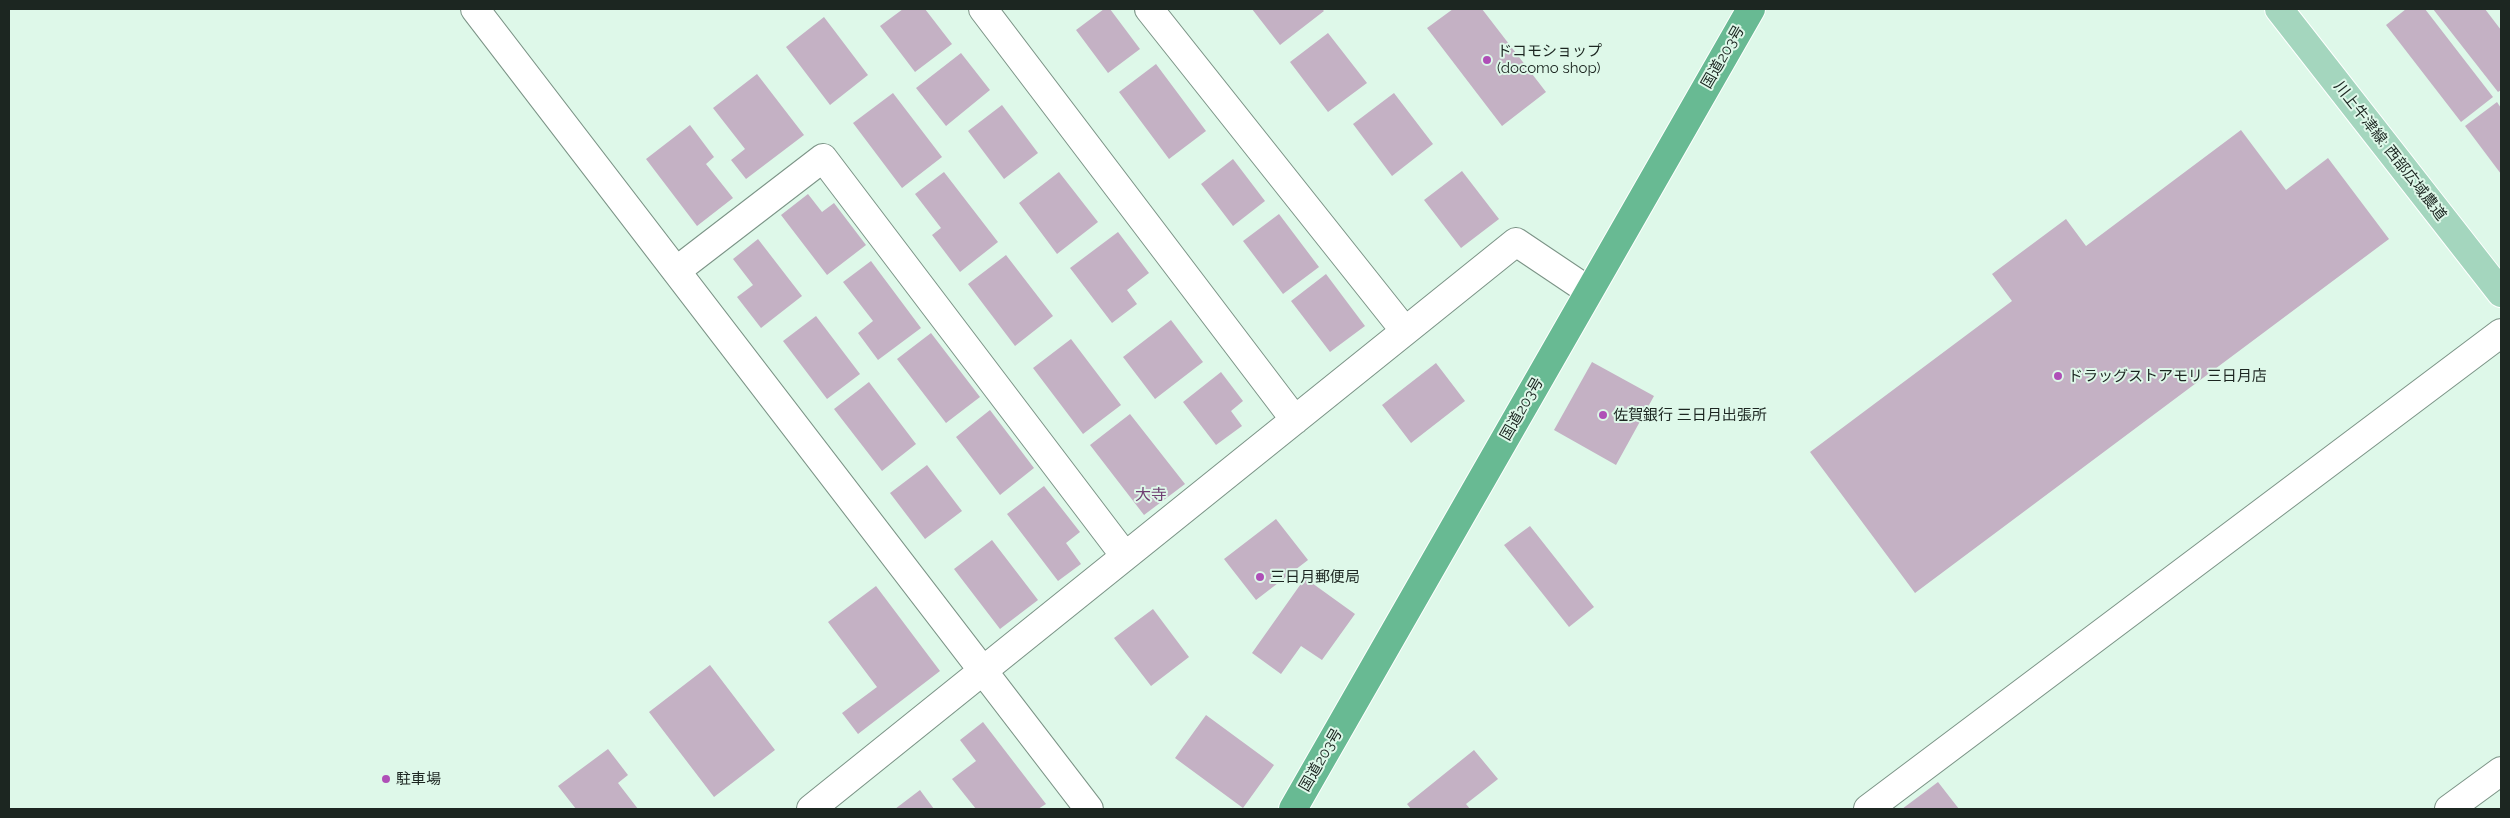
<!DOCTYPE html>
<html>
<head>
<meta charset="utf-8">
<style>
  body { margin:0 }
  #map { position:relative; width:2510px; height:818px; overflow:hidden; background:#def8e9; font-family:Raleway,sans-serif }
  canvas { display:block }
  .frame { position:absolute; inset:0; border:10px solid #1c2621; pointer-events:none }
</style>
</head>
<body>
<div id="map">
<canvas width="2510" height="818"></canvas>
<div class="frame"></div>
</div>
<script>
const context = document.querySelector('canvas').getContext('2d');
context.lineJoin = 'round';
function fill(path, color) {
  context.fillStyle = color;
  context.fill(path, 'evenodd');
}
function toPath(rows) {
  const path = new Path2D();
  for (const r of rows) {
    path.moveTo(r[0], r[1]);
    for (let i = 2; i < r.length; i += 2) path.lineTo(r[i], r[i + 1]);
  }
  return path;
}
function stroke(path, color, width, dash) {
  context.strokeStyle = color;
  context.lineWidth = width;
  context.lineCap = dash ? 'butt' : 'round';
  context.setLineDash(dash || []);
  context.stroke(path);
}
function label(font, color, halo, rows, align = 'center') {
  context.font = font + ' Raleway,"Noto Sans JP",sans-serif';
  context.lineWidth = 4;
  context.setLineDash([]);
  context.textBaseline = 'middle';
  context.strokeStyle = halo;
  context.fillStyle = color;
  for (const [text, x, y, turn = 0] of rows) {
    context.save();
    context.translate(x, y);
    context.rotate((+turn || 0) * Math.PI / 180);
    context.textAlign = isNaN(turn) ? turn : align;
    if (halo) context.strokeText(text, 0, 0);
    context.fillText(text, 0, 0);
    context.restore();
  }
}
fill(toPath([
  [903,9,925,9,952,44,915,72,880,26],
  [1104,9,1110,9,1140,49,1108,73,1076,30],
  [1252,9,1322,9,1324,11,1280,45],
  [1453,9,1482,9,1546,92,1502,126,1427,28],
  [2406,9,2425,9,2493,97,2461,122,2386,25],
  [2433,9,2485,9,2501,30,2501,90,2498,92],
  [824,17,868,75,830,105,786,47],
  [1328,33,1367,83,1328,112,1290,62],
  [961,53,990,90,946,126,916,88],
  [1156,64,1206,131,1169,159,1119,92],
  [757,74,804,135,746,179,731,160,745,149,713,108],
  [893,93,942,157,902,188,853,123],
  [1394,93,1433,144,1392,176,1353,124],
  [2497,102,2501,108,2501,174,2465,126],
  [1002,105,1038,153,1004,179,968,131],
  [690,125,714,157,706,164,733,198,697,226,646,159],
  [2241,130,2286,190,2328,158,2389,239,1915,593,1810,452,2012,301,1992,274,2066,219,2086,246],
  [1233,159,1265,201,1233,226,1201,184],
  [1462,171,1499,219,1461,248,1424,200],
  [944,172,998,242,960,272,932,235,941,228,915,194],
  [1059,172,1098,222,1057,254,1019,203],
  [808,194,822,212,834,203,866,245,827,275,781,215],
  [1279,214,1319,267,1283,294,1243,241],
  [1118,232,1149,273,1127,290,1137,304,1112,323,1070,268],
  [758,239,802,296,761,328,737,297,753,285,733,259],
  [1006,255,1053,316,1015,346,968,284],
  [871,261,921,328,878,360,858,333,873,321,843,282],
  [1326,274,1365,326,1330,352,1291,301],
  [816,316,860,374,827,399,783,341],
  [1171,320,1203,362,1155,399,1123,357],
  [931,333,980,397,946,423,897,359],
  [1071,339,1121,405,1083,434,1033,368],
  [1592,362,1654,396,1616,465,1554,430],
  [1436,363,1465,401,1411,443,1382,405],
  [1221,372,1243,401,1231,411,1242,426,1216,445,1183,402],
  [869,382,916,444,882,471,834,409],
  [990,410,1034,468,1000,495,956,437],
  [1130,414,1185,484,1144,515,1090,445],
  [927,465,962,511,925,539,890,493],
  [1044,486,1080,532,1066,543,1081,564,1058,581,1007,514],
  [1276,519,1308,560,1256,600,1224,559],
  [1530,526,1594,607,1569,627,1504,545],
  [992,540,1038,600,1000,629,954,569],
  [1305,578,1355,614,1322,660,1301,646,1281,674,1252,653],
  [876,586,940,671,858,734,842,713,877,687,828,622],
  [1153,609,1189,657,1151,686,1114,638],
  [710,665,775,750,714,797,649,712],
  [1206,715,1274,765,1243,808,1175,758],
  [983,722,1046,804,1038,809,976,809,952,779,976,761,960,740],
  [608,749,628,775,618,783,638,809,576,809,558,786],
  [1474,750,1498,779,1466,804,1470,809,1411,809,1407,804],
  [1938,782,1959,809,1902,809],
  [920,790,934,809,895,809]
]), '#c4b1c4');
const minor = toPath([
  [475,9,1089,809],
  [983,9,1295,420],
  [1149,9,1405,331],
  [676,271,823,158,1125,556],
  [811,809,1516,242,1589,291],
  [1868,809,2501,333],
  [2449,809,2501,771]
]);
const major = toPath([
  [2279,9,2501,293]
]);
const highway = toPath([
  [1293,809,1751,9]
]);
stroke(minor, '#7b9386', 30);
stroke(major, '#fff', 30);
stroke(highway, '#fff', 30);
stroke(minor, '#fff', 28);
stroke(major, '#a4d6be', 28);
stroke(highway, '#68ba93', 28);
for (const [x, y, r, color] of [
  [1487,60,5,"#af4fb7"],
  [2058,376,5,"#af4fb7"],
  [1603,415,5,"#af4fb7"],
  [1260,577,5,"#af4fb7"],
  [386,779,5,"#af4fb7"]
]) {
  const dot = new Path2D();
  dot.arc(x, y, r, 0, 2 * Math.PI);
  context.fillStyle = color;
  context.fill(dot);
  stroke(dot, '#def8e9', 2);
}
label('15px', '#1c2621', '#def8e9', [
  ["ドコモショップ",1497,51],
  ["(docomo shop)",1497,68],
  ["ドラッグストアモリ 三日月店",2068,376],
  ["佐賀銀行 三日月出張所",1613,415],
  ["三日月郵便局",1270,577],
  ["駐車場",396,779]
], 'left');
label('15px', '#1c2621', '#def8e9', [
  ["国道203号",1723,57,-60],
  ["川上牛津線; 西部広域農道",2390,151,52],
  ["国道203号",1522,409,-60],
  ["国道203号",1321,760,-60]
]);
label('16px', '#703f73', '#def8e9', [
  ["大寺",1151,495]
]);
</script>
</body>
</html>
